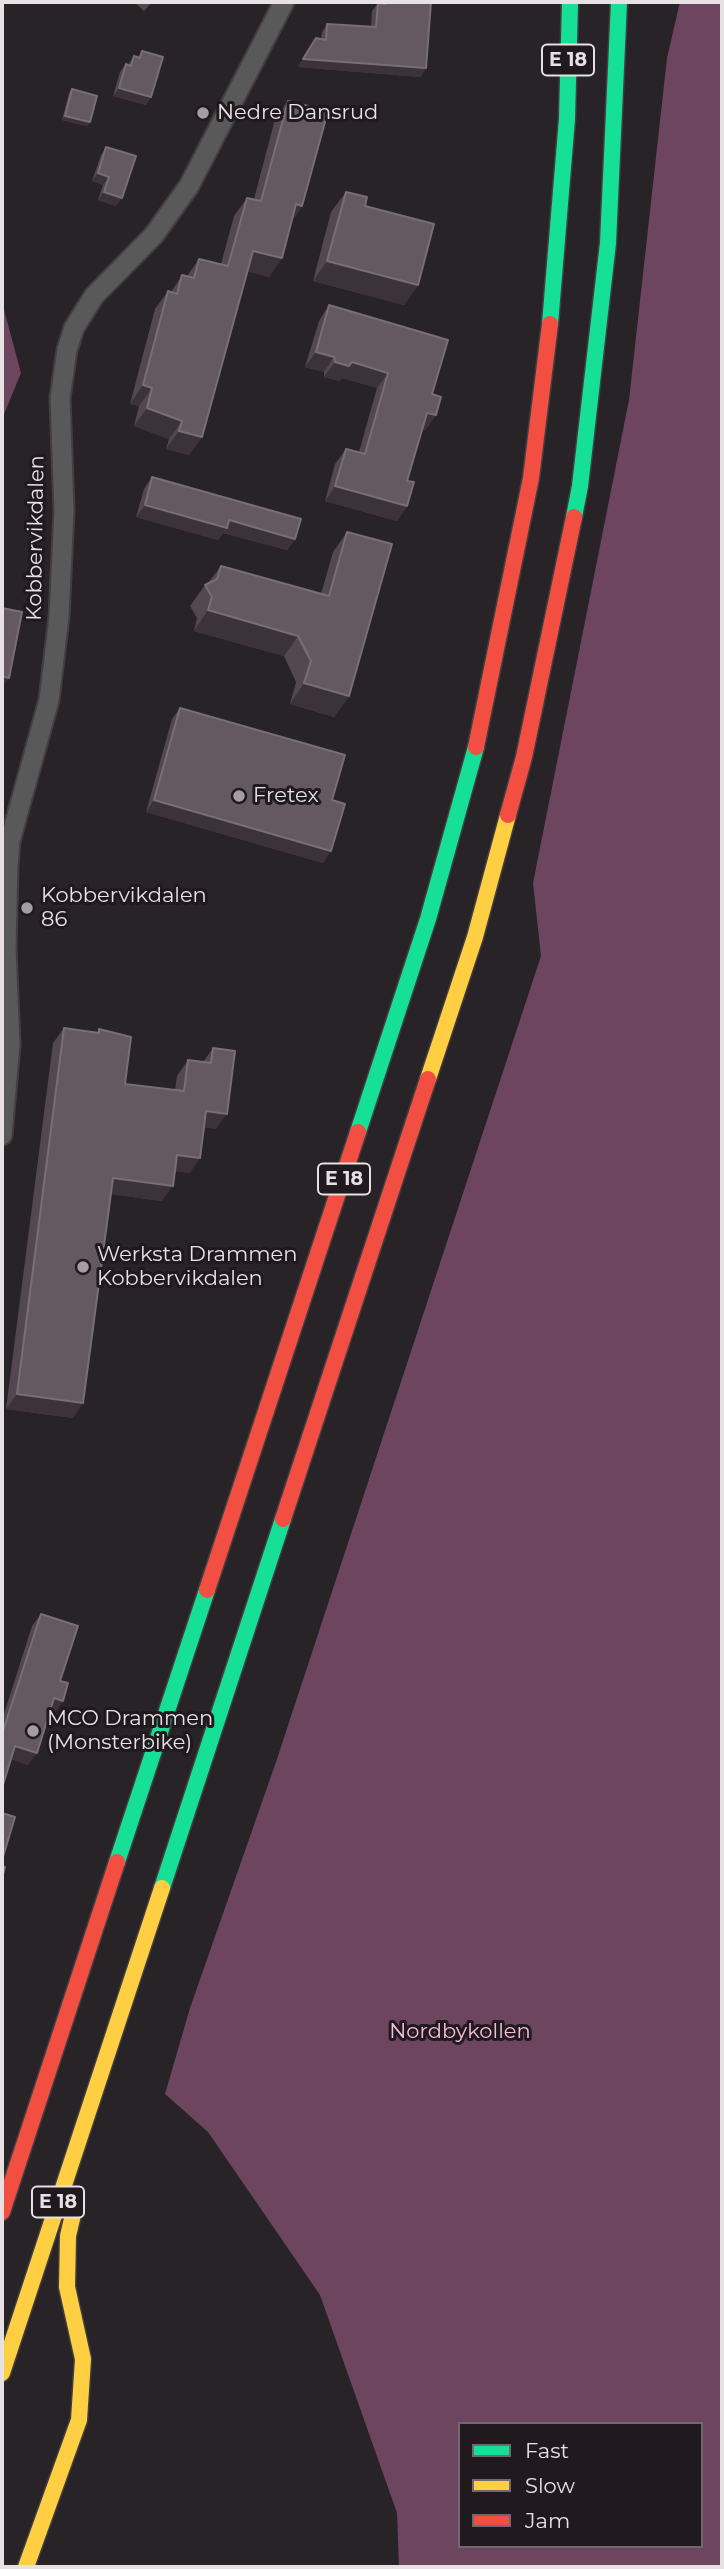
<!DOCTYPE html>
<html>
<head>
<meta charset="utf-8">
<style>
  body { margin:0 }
  #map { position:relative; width:724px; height:2569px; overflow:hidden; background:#282326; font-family:Montserrat,sans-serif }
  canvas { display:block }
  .frame { position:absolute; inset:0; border:4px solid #e7e1e4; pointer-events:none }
  .legend { position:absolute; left:458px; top:2422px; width:245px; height:126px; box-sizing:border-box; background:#20191d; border:2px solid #70696d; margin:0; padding:9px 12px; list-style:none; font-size:21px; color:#e7e1e4 }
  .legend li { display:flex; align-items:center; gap:14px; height:35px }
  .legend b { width:35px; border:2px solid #70696d }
</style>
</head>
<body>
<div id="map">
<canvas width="724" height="2569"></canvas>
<div class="frame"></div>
<ul class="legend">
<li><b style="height:9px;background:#16e098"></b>Fast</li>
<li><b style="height:9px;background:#ffcf43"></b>Slow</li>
<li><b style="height:9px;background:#f24e42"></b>Jam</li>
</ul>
</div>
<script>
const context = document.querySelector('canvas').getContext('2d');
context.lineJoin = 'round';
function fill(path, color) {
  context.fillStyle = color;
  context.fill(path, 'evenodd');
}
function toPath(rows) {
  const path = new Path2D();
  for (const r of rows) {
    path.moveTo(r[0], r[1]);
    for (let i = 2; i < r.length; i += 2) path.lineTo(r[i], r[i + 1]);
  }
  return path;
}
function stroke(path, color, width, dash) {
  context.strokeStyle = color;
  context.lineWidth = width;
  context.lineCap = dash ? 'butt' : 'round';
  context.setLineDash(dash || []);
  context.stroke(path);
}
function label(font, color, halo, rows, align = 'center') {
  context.font = font + ' Montserrat,sans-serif';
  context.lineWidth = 6;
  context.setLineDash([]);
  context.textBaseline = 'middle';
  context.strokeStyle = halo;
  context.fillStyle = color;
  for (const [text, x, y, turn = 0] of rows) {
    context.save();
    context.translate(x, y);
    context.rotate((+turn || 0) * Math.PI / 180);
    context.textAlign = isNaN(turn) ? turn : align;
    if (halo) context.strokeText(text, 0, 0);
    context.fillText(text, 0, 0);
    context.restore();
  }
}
fill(toPath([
  [680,2,722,2,722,2567,399,2567,397,2513,320,2295,208,2132,165,2094,190,2008,276,1762,541,956,533,883,629,400,667,58],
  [460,2424,701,2424,701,2546,460,2546],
  [2,302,21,373,2,419]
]), '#6e455f');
const street = toPath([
  [2,1135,10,1045,6,947,8,866,10,841,49,700,59,617,64,511,60,398,67,350,74,328,94,296,154,235,189,186,284,2]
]);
const fast = toPath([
  [550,324,567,119,570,2],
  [574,517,580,486,608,243,619,2],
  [358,1132,428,919,476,747],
  [117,1862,207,1590],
  [162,1888,283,1519]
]);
const slow = toPath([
  [428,1079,475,937,508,815],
  [2,2373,162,1888],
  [26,2567,79,2420,83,2359,67,2287,68,2236,75,2206]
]);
const jam = toPath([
  [476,747,531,478,550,324],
  [508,815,524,757,574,517],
  [283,1519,428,1079],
  [207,1590,358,1132],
  [2,2212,117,1862]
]);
stroke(street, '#423e41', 23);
stroke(fast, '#423e41', 19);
stroke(slow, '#423e41', 19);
stroke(jam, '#423e41', 19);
stroke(street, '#5a595a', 19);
stroke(fast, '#16e098', 16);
stroke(slow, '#ffcf43', 16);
stroke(jam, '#f24e42', 16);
fill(toPath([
  [134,2,152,2,144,11],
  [381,2,431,2,426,68,420,77,298,67,316,38,321,39,322,32,327,24,371,27,372,11,378,3,381,3],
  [142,51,146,105,113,96,120,72,126,64,128,65,134,56,137,58],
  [72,89,90,122,87,126,62,120,69,93],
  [288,101,302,206,292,221,282,258,269,277,247,271,202,437,189,455,166,449,169,439,134,426,139,406,130,404,155,309,168,291,171,292,182,275,187,276,199,259,221,264,234,216,247,198,254,199,275,119],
  [106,147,116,206,98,200,103,185,92,181,101,155],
  [346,192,418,285,404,305,313,281,331,212],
  [329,305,432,394,436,415,425,430,422,430,407,481,407,506,397,521,325,501,335,464,346,449,359,452,377,388,342,378,339,381,324,377,324,372,305,367,319,321],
  [152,477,295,539,287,550,223,533,218,540,136,517,144,489],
  [347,532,349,696,334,717,290,704,296,682,284,656,194,631,197,618,190,606,205,585,208,583,221,566,321,594,333,552],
  [180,708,332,800,323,863,146,812,172,719],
  [64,1028,97,1032,99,1029,125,1084,175,1090,177,1076,188,1060,203,1062,213,1048,216,1129,204,1127,190,1173,175,1171,162,1201,111,1194,73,1418,6,1409,53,1043],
  [41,1614,60,1681,63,1701,54,1713,50,1712,28,1765,11,1759,2,1788,2,1720,32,1626]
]), '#53484f');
fill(toPath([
  [303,59,426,68,420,77,298,67],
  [119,88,151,97,146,105,113,96],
  [65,116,90,122,87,126,62,120],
  [98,173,109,177,103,185,92,181],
  [104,192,122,198,116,206,98,200],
  [296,204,302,206,289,225],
  [253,251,282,258,269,277,240,269],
  [327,261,418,285,404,305,313,281],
  [316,352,334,357,324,372,305,367],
  [335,362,352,362,388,373,377,388,342,378,339,381,324,377],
  [143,385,152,388,139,406,130,404],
  [147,408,182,421,169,439,134,426],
  [427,413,436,415,425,430,416,428],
  [179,431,202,437,189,455,166,449],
  [335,486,407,506,397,521,325,501],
  [145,505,229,520,295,539,287,550,223,533,218,540,136,517],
  [208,610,298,636,284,656,194,631],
  [2,676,9,678,3,686,2,685],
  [304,683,349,696,334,717,290,704],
  [154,800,331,851,323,863,146,812],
  [206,1111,227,1114,216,1129,196,1126],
  [177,1155,200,1158,190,1173,166,1170],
  [113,1178,173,1186,162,1201,102,1193],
  [17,1394,83,1403,73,1418,6,1409],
  [54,1698,63,1701,54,1713,46,1711],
  [15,1746,37,1753,28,1765,7,1758]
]), '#3b3338');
const building = toPath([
  [386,2,431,2,426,68,303,59,316,38,326,40,327,24,376,27,378,3,386,4,386,2],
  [142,51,163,57,151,97,119,88,126,64,131,66,134,56,140,58,142,51],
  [72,89,97,96,90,122,65,116,72,89],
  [288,101,328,111,302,206,296,204,282,258,253,251,202,437,179,431,182,421,147,408,152,388,143,385,168,291,177,294,182,275,194,278,199,259,228,266,247,198,261,201,288,101],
  [106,147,136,156,122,198,104,192,109,177,98,173,106,147],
  [346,192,367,197,365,206,434,224,418,285,327,261,346,192],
  [329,305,448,340,432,394,441,397,436,415,427,413,407,481,414,482,407,506,335,486,346,449,365,454,388,373,352,362,349,366,335,362,334,357,316,352,329,305],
  [152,477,301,519,295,539,229,520,227,528,145,505,152,477],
  [347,532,392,544,349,696,304,683,311,661,298,636,208,610,212,597,205,585,217,579,221,566,329,596,347,532],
  [2,608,22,612,9,678,2,676,2,608],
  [180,708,345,755,332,800,345,804,331,851,154,800,180,708],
  [64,1028,99,1033,99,1029,131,1037,125,1084,184,1091,188,1060,211,1063,213,1048,235,1051,227,1114,206,1111,200,1158,177,1155,173,1186,113,1178,83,1403,17,1394,64,1028],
  [41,1614,78,1626,60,1681,68,1683,63,1701,54,1698,37,1753,15,1746,2,1788,2,1734,41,1614],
  [2,1813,15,1817,2,1860,2,1813],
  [2,1866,5,1867,2,1878,2,1866]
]);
fill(building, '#63595f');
stroke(building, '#786e74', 2);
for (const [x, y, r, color] of [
  [203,113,7,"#a49ea2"],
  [239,796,7,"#a49ea2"],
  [27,908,7,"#a49ea2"],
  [83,1267,7,"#a49ea2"],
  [33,1731,7,"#a49ea2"]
]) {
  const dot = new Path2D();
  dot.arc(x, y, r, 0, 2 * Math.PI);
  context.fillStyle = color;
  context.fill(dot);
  stroke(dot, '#20191d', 2.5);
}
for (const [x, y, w] of [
  [568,60,52],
  [344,1179,52],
  [58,2202,52]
]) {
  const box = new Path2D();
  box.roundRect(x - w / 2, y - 15.5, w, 31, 5);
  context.fillStyle = '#20191d';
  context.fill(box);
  stroke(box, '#e7e1e4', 2);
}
label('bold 19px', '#e7e1e4', null, [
  ["E 18",568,60],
  ["E 18",344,1179],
  ["E 18",58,2202]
]);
label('21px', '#e7e1e4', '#20191d', [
  ["Nedre Dansrud",217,113],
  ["Fretex",253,796],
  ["Kobbervikdalen",41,896],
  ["86",41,920],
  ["Werksta Drammen",97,1255],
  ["Kobbervikdalen",97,1279],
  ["MCO Drammen",47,1719],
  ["(Monsterbike)",47,1743]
], 'left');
label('21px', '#e7e1e4', '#20191d', [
  ["Kobbervikdalen",36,538,-89]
]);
label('21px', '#f6b9df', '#20191d', [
  ["Nordbykollen",460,2032]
]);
</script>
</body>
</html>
